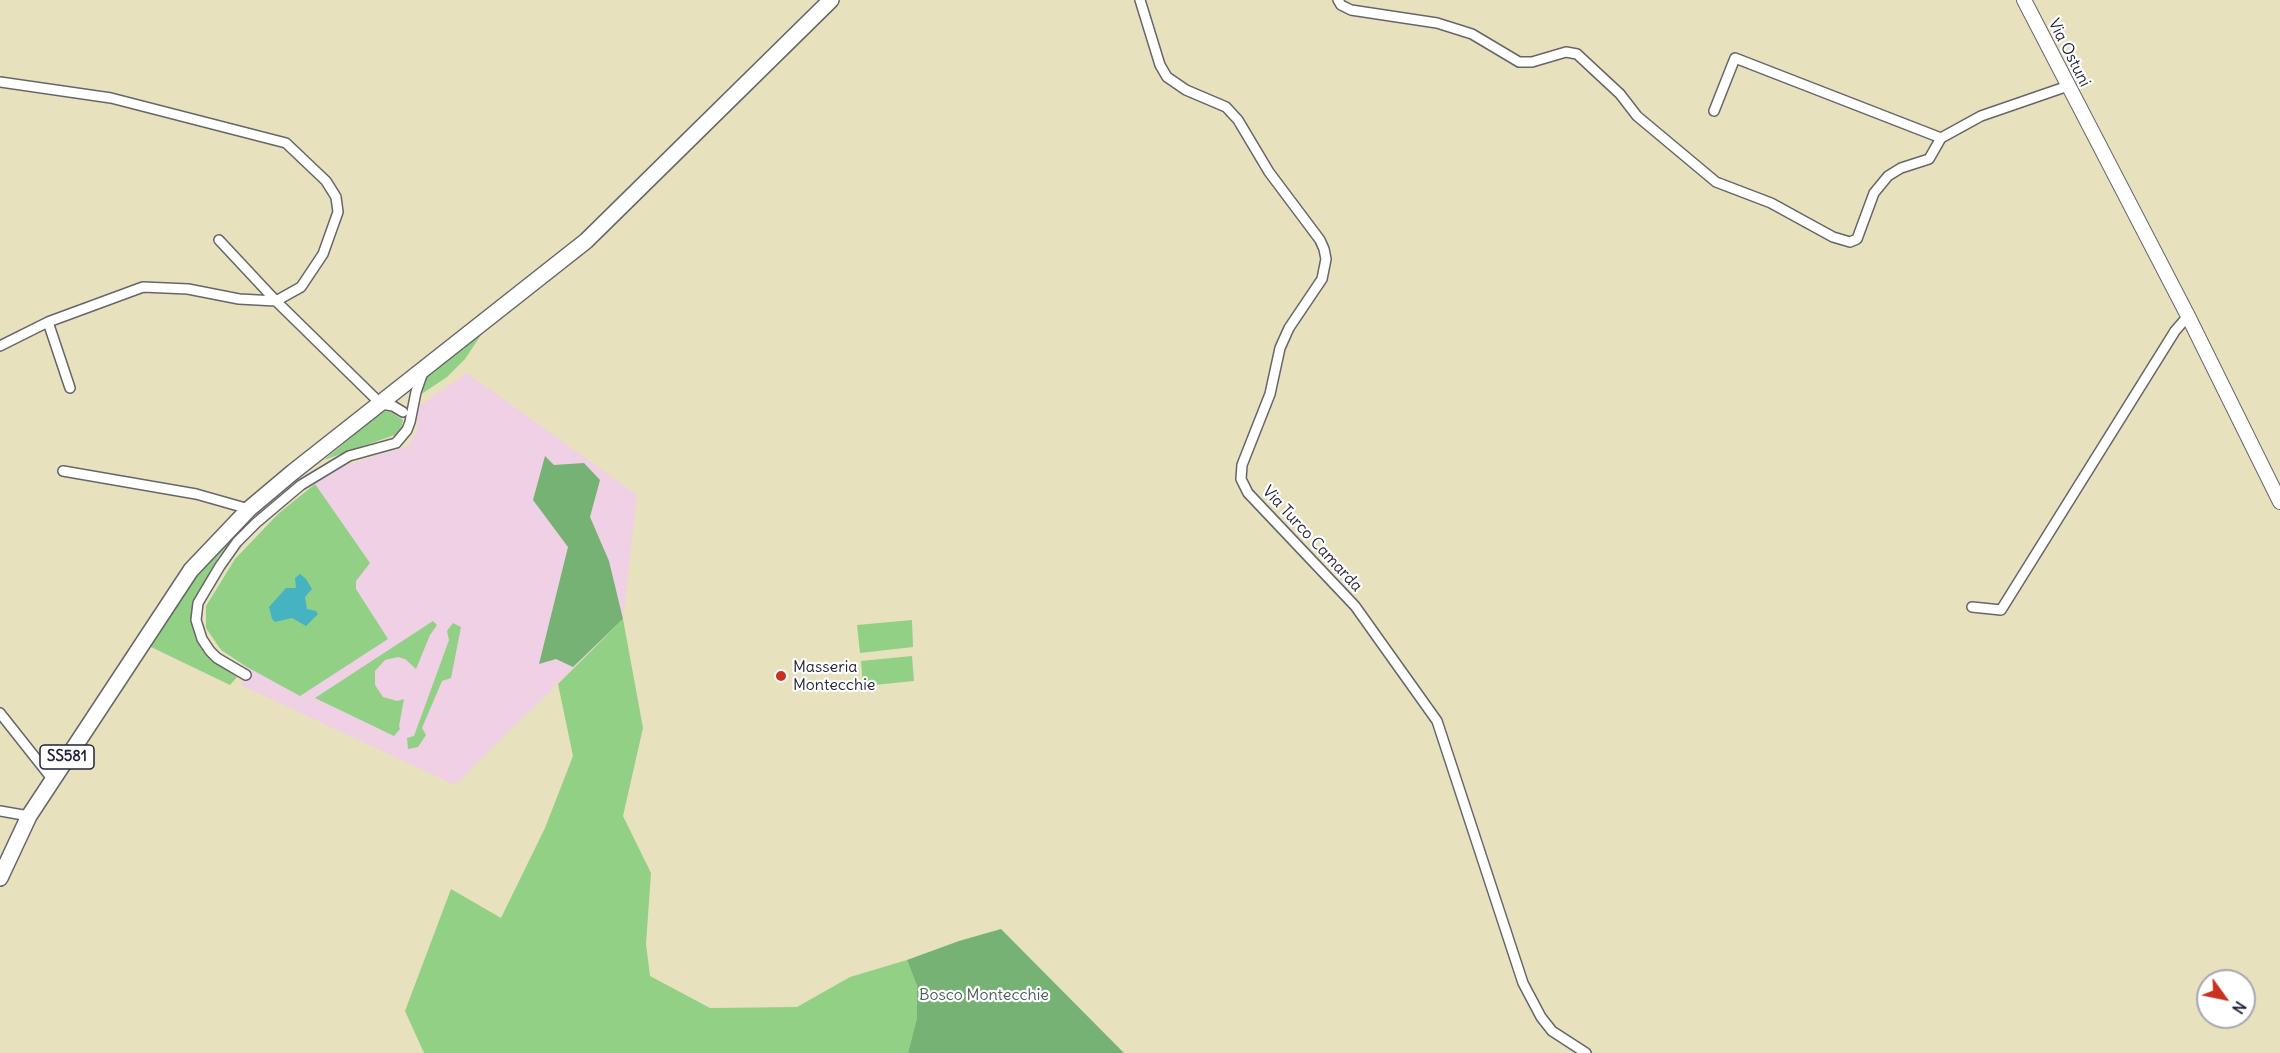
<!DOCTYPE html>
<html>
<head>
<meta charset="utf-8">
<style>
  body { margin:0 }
  #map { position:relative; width:2280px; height:1053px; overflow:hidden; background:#e8e1be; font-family:Delius,sans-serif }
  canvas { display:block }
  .north { position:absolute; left:2196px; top:969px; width:60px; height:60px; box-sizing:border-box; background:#fff; border:2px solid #a7a7b1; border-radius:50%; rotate:123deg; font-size:16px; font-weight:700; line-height:24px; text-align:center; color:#22223b }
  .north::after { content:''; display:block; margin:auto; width:21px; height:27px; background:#c8321e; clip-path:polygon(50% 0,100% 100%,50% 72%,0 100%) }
</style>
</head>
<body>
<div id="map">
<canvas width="2280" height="1053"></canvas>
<div class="north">N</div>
</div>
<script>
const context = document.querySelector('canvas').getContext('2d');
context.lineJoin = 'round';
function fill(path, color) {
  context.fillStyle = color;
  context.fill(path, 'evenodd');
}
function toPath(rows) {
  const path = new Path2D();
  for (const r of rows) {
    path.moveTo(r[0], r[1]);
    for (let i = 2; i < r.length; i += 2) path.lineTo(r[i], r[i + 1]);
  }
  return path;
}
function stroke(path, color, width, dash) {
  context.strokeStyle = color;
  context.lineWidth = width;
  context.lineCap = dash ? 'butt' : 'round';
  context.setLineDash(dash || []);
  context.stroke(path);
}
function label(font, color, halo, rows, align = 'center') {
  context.font = font + ' Delius,sans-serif';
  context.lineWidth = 4.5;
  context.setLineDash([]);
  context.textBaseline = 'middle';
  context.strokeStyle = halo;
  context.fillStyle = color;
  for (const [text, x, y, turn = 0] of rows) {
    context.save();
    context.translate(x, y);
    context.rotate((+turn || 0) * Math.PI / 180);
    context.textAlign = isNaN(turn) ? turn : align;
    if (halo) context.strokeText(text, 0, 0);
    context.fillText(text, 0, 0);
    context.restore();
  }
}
fill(toPath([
  [467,373,637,495,623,619,455,785,241,685,247,667,221,650,206,628,206,606,235,559,278,514,315,484,341,467,408,446,417,431,418,407]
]), '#efd0e5');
fill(toPath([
  [483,332,465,359,447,377,417,397,424,377],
  [383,411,391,412,403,420,400,433,324,460],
  [315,484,370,563,356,581,356,589,388,639,300,696,247,667,221,650,206,628,206,606,235,559,278,514],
  [243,527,218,557,192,608,192,625,196,640,208,657,237,677,230,685,149,646,202,567],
  [623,619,643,728,623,816,651,873,646,944,650,976,710,1008,797,1007,850,977,907,960,917,986,917,1018,908,1053,424,1053,405,1011,451,889,501,918,545,828,573,756,558,684],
  [912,620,913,647,860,653,857,625],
  [433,621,437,625,430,635,416,669,405,659,398,657,385,660,375,671,375,685,383,697,397,701,404,699,399,726,400,729,394,736,315,698],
  [453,623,461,627,451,678,442,681,422,728,426,735,418,747,408,749,407,738,414,736,449,640,447,631],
  [912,656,914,681,863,686,861,661]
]), '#92d086');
fill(toPath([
  [545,456,554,465,584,463,600,480,590,517,609,561,623,619,573,667,556,659,539,664,568,547,533,500],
  [1001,929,1124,1053,908,1053,917,1018,917,986,907,960,959,941]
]), '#75b273');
fill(toPath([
  [300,574,306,579,312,589,305,597,307,609,316,611,318,614,306,626,292,618,275,622,272,619,269,607,286,588,296,588,295,578]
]), '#46b4c0');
const minor = toPath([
  [1140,0,1160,65,1167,77,1186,90,1226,107,1238,120,1269,172,1320,240,1324,249,1326,259,1322,279,1289,328,1280,348,1270,394,1242,465,1241,479,1248,493,1355,606,1437,721,1523,983,1541,1017,1552,1031,1586,1053],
  [1338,0,1341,5,1351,10,1437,23,1472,34,1519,62,1532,62,1566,52,1577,54,1620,94,1637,116,1716,182,1771,203,1833,237,1850,242,1857,239,1874,193,1888,176,1901,168,1929,159,1941,138,1981,116,2068,86],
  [0,82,111,98,286,143,326,181,336,197,338,212,323,254,301,287,276,301,219,240],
  [1714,111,1735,58,1941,138],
  [48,322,70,388],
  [0,346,48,322,143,287,188,289,239,299,276,301,381,404,393,406,403,412],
  [63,471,196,494,249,509],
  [1972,607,2001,610,2175,331,2188,316],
  [246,675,217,658,210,651,202,639,196,620,198,603,220,566,237,542,256,523,301,485,349,456,396,443,407,430,410,422,416,392,423,372],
  [0,713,53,780],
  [0,811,29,816]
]);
const secondary = toPath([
  [2024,0,2188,316,2280,502]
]);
const primary = toPath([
  [0,878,29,816,191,570,249,509,293,472,586,241,831,0]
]);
stroke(minor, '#676569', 12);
stroke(secondary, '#676569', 16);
stroke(primary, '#676569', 18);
stroke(minor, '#fff', 9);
stroke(secondary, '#fff', 14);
stroke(primary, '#fff', 15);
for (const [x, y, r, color] of [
  [781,676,6,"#c8321e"]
]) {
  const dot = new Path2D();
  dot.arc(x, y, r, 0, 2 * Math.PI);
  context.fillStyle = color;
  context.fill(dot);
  stroke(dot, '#fff', 2);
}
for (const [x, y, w] of [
  [67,757,54]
]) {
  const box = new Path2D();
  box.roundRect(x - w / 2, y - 12, w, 24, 4.5);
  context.fillStyle = '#fff';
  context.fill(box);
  stroke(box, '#22223b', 1.5);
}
label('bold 15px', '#22223b', null, [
  ["SS581",67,757]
]);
label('16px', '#22223b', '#fff', [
  ["Via Ostuni",2069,53,63],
  ["Via Turco Camarda",1312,539,47]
]);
label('16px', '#22223b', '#fff', [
  ["Masseria",793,667],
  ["Montecchie",793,685]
], 'left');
label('16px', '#495f55', '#fff', [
  ["Bosco Montecchie",984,995]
]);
</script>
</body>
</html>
